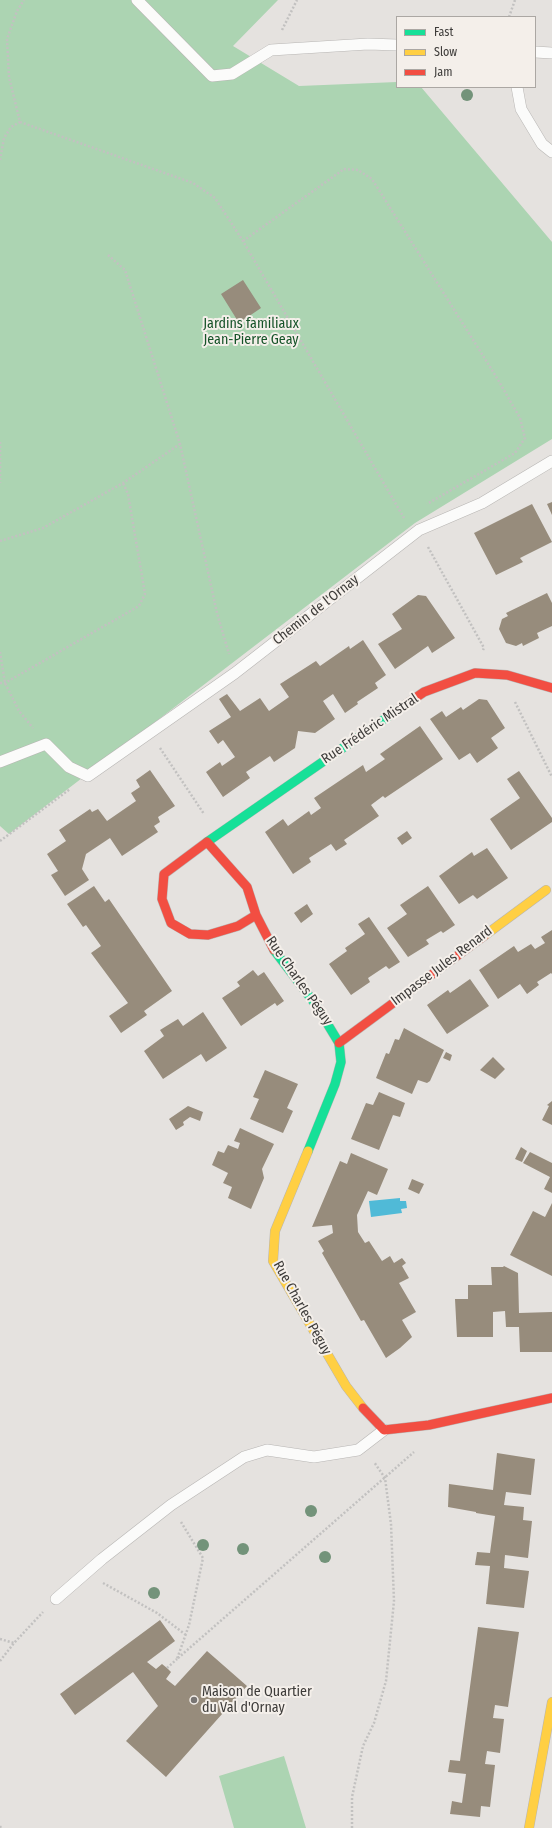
<!DOCTYPE html>
<html>
<head>
<meta charset="utf-8">
<style>
  body { margin:0 }
  #map { position:relative; width:552px; height:1828px; overflow:hidden; background:#e5e2df; font-family:"Fira Sans Condensed",sans-serif }
  canvas { display:block }
  .legend { position:absolute; left:396px; top:16px; width:140px; height:72px; box-sizing:border-box; background:#f4efea; border:1px solid #aba7a3; margin:0; padding:5px 7px; list-style:none; font-size:12px; color:#3d3b39 }
  .legend li { display:flex; align-items:center; gap:8px; height:20px }
  .legend b { width:20px; border:1px solid #aba7a3 }
</style>
</head>
<body>
<div id="map">
<canvas width="552" height="1828"></canvas>
<ul class="legend">
<li><b style="height:5px;background:#16e098"></b>Fast</li>
<li><b style="height:5px;background:#ffcf43"></b>Slow</li>
<li><b style="height:5px;background:#f24e42"></b>Jam</li>
</ul>
</div>
<script>
const context = document.querySelector('canvas').getContext('2d');
context.lineJoin = 'round';
function fill(path, color) {
  context.fillStyle = color;
  context.fill(path, 'evenodd');
}
function toPath(rows) {
  const path = new Path2D();
  for (const r of rows) {
    path.moveTo(r[0], r[1]);
    for (let i = 2; i < r.length; i += 2) path.lineTo(r[i], r[i + 1]);
  }
  return path;
}
function stroke(path, color, width, dash) {
  context.strokeStyle = color;
  context.lineWidth = width;
  context.lineCap = dash ? 'butt' : 'round';
  context.setLineDash(dash || []);
  context.stroke(path);
}
function label(font, color, halo, rows, align = 'center') {
  context.font = font + ' "Fira Sans Condensed",sans-serif';
  context.lineWidth = 4;
  context.setLineDash([]);
  context.textBaseline = 'middle';
  context.strokeStyle = halo;
  context.fillStyle = color;
  for (const [text, x, y, turn = 0] of rows) {
    context.save();
    context.translate(x, y);
    context.rotate((+turn || 0) * Math.PI / 180);
    context.textAlign = isNaN(turn) ? turn : align;
    if (halo) context.strokeText(text, 0, 0);
    context.fillText(text, 0, 0);
    context.restore();
  }
}
fill(toPath([
  [0,0,278,0,233,46,299,86,397,82,397,87,421,87,552,242,552,439,415,523,9,834,0,826],
  [284,1756,306,1828,234,1828,219,1776]
]), '#acd4b2');
fill(toPath([
  [400,1198,400,1201,406,1201,407,1208,401,1209,402,1213,371,1217,369,1201]
]), '#50bad7');
fill(toPath([
  [243,280,261,308,239,323,221,294],
  [552,502,552,515,547,504],
  [532,504,552,542,520,558,523,562,496,575,474,533],
  [547,593,552,603,552,626,537,633,539,638,523,646,522,643,516,646,506,643,499,629,502,619,508,616,506,613],
  [418,595,426,596,455,638,432,653,428,646,395,669,378,644,402,629,392,614],
  [363,640,386,675,375,683,378,688,357,702,358,704,345,713,333,694,323,701,335,719,315,733,298,731,295,748,274,762,270,756,246,772,250,778,223,797,206,772,220,762,222,766,235,757,223,740,218,744,209,731,231,717,219,699,227,694,240,711,260,698,269,711,289,697,280,684,316,661,320,666,349,646,350,649],
  [479,699,487,700,505,728,491,738,498,748,477,763,470,753,459,760,430,719,442,711,446,717,461,707,463,710],
  [420,726,443,759,385,798,383,796,371,805,379,816,344,840,347,844,336,851,331,844,309,858,311,862,293,874,265,832,283,819,288,826,309,811,311,815,321,808,314,798,363,765,366,772,385,759,380,754],
  [150,770,175,806,158,817,160,822,154,826,158,832,122,856,110,838,86,854,82,869,89,880,65,896,51,875,58,871,47,854,66,841,59,830,90,809,92,812,98,809,107,821,136,801,131,793,140,787,136,780],
  [519,771,552,818,552,822,511,850,490,819,520,798,507,779],
  [407,831,412,838,402,845,397,838],
  [487,848,508,878,477,899,473,895,459,904,439,876,472,852,474,856],
  [94,886,105,902,109,899,172,991,144,1011,147,1015,121,1033,109,1016,128,1003,91,953,101,946,86,925,83,927,67,904],
  [428,886,455,925,443,933,441,931,426,940,429,944,408,957,387,928,407,914,400,905],
  [307,904,313,914,301,923,294,913],
  [369,917,400,962,389,969,386,966,368,978,370,982,351,995,329,964,347,951,345,948,365,934,358,924],
  [552,930,552,974,551,973,537,982,539,985,527,994,520,984,498,999,479,970,514,946,518,952,531,944,535,949,545,943,541,937],
  [253,970,258,976,264,972,284,1001,277,1006,275,1003,241,1026,222,998,240,986,237,982],
  [470,979,489,1006,447,1034,427,1005,448,990,450,993],
  [203,1012,227,1048,206,1062,201,1054,163,1079,144,1051,164,1036,160,1030,173,1022,178,1019,183,1026],
  [404,1028,444,1050,430,1081,427,1083,418,1080,412,1094,376,1078,386,1053,389,1054,395,1039,399,1040],
  [446,1052,452,1055,450,1061,443,1058],
  [493,1057,505,1069,495,1079,480,1070],
  [265,1070,298,1084,287,1108,293,1111,283,1133,250,1119,259,1099,253,1097],
  [379,1092,405,1103,400,1117,393,1115,379,1150,351,1139,366,1103,373,1105],
  [552,1101,552,1125,542,1120,549,1106,547,1105],
  [188,1106,203,1112,200,1121,190,1117,183,1122,184,1125,176,1130,169,1119],
  [240,1128,274,1144,262,1169,264,1178,251,1209,228,1198,232,1187,223,1183,228,1173,212,1165,218,1151,224,1153,228,1145,238,1149,240,1143,234,1141],
  [521,1147,527,1151,522,1162,515,1159],
  [530,1152,552,1163,552,1193,544,1189,550,1177,523,1163],
  [351,1153,388,1169,377,1195,368,1191,357,1215,358,1232,365,1243,369,1241,382,1261,390,1256,394,1263,402,1258,406,1263,402,1266,409,1278,399,1283,416,1312,402,1320,412,1337,400,1348,386,1358,364,1320,361,1321,322,1253,324,1251,318,1241,333,1233,332,1225,312,1227,340,1161,347,1164],
  [412,1179,424,1184,419,1194,408,1189],
  [552,1203,552,1276,510,1255,533,1211,545,1217],
  [504,1266,518,1273,519,1313,552,1312,552,1352,520,1352,519,1327,506,1327,505,1311,493,1312,493,1337,457,1337,455,1299,468,1299,468,1285,492,1285,491,1267,503,1267],
  [497,1453,535,1459,531,1495,506,1492,504,1505,524,1507,523,1520,532,1521,528,1558,505,1555,504,1568,529,1571,524,1608,486,1604,490,1566,475,1565,477,1552,490,1553,495,1516,476,1513,476,1512,448,1507,449,1484,493,1490],
  [160,1620,175,1641,147,1662,156,1669,162,1664,167,1668,171,1672,166,1679,175,1686,207,1651,247,1686,166,1777,126,1741,158,1706,133,1672,75,1715,60,1694],
  [478,1627,519,1632,508,1707,495,1705,493,1718,504,1719,500,1753,487,1751,485,1764,495,1765,490,1807,481,1806,480,1817,450,1814,452,1801,462,1803,466,1774,448,1772,450,1760,460,1761]
]), '#978c7c');
const lane = toPath([
  [137,0,212,76,232,74,271,50,368,44,397,45],
  [535,52,552,53],
  [517,87,521,109,542,144,552,152],
  [0,762,46,744,69,767,88,776,235,673,419,530,482,503,552,461],
  [56,1599,102,1559,171,1505,244,1457,267,1450,314,1457,358,1450,384,1430]
]);
const fast = toPath([
  [207,842,399,709],
  [274,950,316,1005,339,1043,341,1062,335,1084,308,1151]
]);
const slow = toPath([
  [484,936,546,890],
  [308,1151,275,1231,273,1261,346,1386,363,1408],
  [529,1828,552,1702]
]);
const jam = toPath([
  [399,709,424,692,475,673,507,675,552,688],
  [256,915,238,926,208,935,190,934,171,923,162,899,164,874,207,842,247,887,256,915,274,950],
  [339,1043,484,936],
  [363,1408,384,1430,429,1425,552,1398]
]);
stroke(lane, '#b7b5b3', 12);
stroke(fast, '#b7b5b3', 10);
stroke(slow, '#b7b5b3', 10);
stroke(jam, '#b7b5b3', 10);
stroke(toPath([
  [509,17,515,0],
  [282,30,297,0],
  [20,122,193,183,215,198,243,241,404,518],
  [0,160,4,138,11,127,20,122,9,77,7,39,17,11,24,0],
  [243,241,344,169,358,170,372,179,497,378,520,418,525,438,515,453,427,504],
  [108,255,125,270,180,444,217,613,229,654],
  [0,442,0,483],
  [0,541,43,528,123,483,180,444],
  [428,547,484,648,483,650],
  [0,652,5,683,19,711,33,728],
  [0,683,5,683,139,606,145,594,128,494,123,483],
  [515,702,552,777],
  [160,748,204,814],
  [0,841,70,789],
  [181,1522,203,1558,189,1625,177,1659,414,1452],
  [103,1583,157,1613,186,1635],
  [0,1639,14,1643],
  [0,1661,14,1643,43,1612],
  [167,1668,177,1659],
  [0,1826,1,1828],
  [352,1828,352,1797,363,1746,374,1723,386,1681,394,1601,391,1524,385,1478,374,1462]
]), '#c2c1c0', 2.5, [2, 2]);
stroke(lane, '#fbfbfa', 11);
stroke(fast, '#16e098', 9);
stroke(slow, '#ffcf43', 9);
stroke(jam, '#f24e42', 9);
context.fillStyle = '#73937a';
for (const [x, y] of [
  [467,95],
  [311,1511],
  [203,1545],
  [243,1549],
  [325,1557],
  [154,1593]
]) {
  context.beginPath();
  context.arc(x, y, 6, 0, 2 * Math.PI);
  context.fill();
}
for (const [x, y, r, color] of [
  [194,1700,4,"#787573"]
]) {
  const dot = new Path2D();
  dot.arc(x, y, r, 0, 2 * Math.PI);
  context.fillStyle = color;
  context.fill(dot);
  stroke(dot, '#f4efea', 1.5);
}
label('14px', '#155328', '#f4efea', [
  ["Jardins familiaux",251,324],
  ["Jean-Pierre Geay",251,340]
]);
label('14px', '#3d3b39', '#f4efea', [
  ["Chemin de l'Ornay",316,610,-38],
  ["Rue Frédéric Mistral",370,729,-34],
  ["Impasse Jules Renard",442,966,-37],
  ["Rue Charles Péguy",299,981,55],
  ["Rue Charles Péguy",302,1308,61]
]);
label('14px', '#3d3b39', '#f4efea', [
  ["Maison de Quartier",202,1692],
  ["du Val d'Ornay",202,1708]
], 'left');
</script>
</body>
</html>
